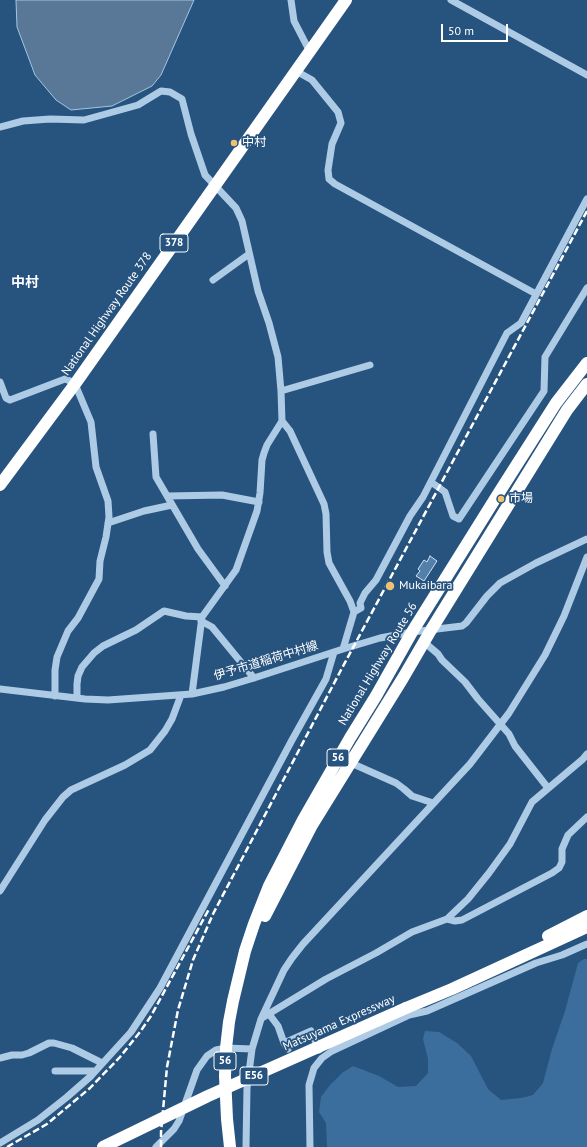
<!DOCTYPE html>
<html>
<head>
<meta charset="utf-8">
<style>
  body { margin:0 }
  #map { position:relative; width:587px; height:1147px; overflow:hidden; background:#27537f; font-family:"PT Sans",sans-serif }
  canvas { display:block }
  .scale { position:absolute; left:441px; top:24px; width:67px; height:18px; box-sizing:border-box; border:2px solid #fff; border-top:0; padding-left:5px; font-size:12px; line-height:14px; white-space:nowrap; color:#fff; -webkit-text-stroke:3px #27537f; paint-order:stroke }
</style>
</head>
<body>
<div id="map">
<canvas width="587" height="1147"></canvas>
<div class="scale">50 m</div>
</div>
<script>
const context = document.querySelector('canvas').getContext('2d');
context.lineJoin = 'round';
function fill(path, color) {
  context.fillStyle = color;
  context.fill(path, 'evenodd');
}
function toPath(rows) {
  const path = new Path2D();
  for (const r of rows) {
    path.moveTo(r[0], r[1]);
    for (let i = 2; i < r.length; i += 2) path.lineTo(r[i], r[i + 1]);
  }
  return path;
}
function stroke(path, color, width, dash) {
  context.strokeStyle = color;
  context.lineWidth = width;
  context.lineCap = dash ? 'butt' : 'round';
  context.setLineDash(dash || []);
  context.stroke(path);
}
function label(font, color, halo, rows, align = 'center') {
  context.font = font + ' "PT Sans","Noto Sans JP",sans-serif';
  context.lineWidth = 3.5;
  context.setLineDash([]);
  context.textBaseline = 'middle';
  context.strokeStyle = halo;
  context.fillStyle = color;
  for (const [text, x, y, turn = 0] of rows) {
    context.save();
    context.translate(x, y);
    context.rotate((+turn || 0) * Math.PI / 180);
    context.textAlign = isNaN(turn) ? turn : align;
    if (halo) context.strokeText(text, 0, 0);
    context.fillText(text, 0, 0);
    context.restore();
  }
}
fill(toPath([
  [584,959,587,959,587,1147,327,1147,326,1123,319,1112,321,1097,330,1085,342,1073,353,1066,379,1076,398,1087,416,1086,428,1073,428,1059,423,1039,425,1031,439,1032,457,1043,471,1056,488,1089,501,1100,521,1098,533,1095,543,1083,552,1049,565,1011,578,963]
]), '#3b6e9d');
const water = toPath([
  [16,0,194,0,161,75,152,86,112,106,71,110,56,100,35,75,17,27,16,0]
]);
fill(water, '#597897');
stroke(water, '#a2c6e6', 1);
const building = toPath([
  [430,556,437,561,424,581,416,576,420,571,418,569,424,560,427,562,430,556]
]);
fill(building, '#5380aa');
stroke(building, '#d1e3f5', 1);
stroke(toPath([
  [291,0,294,21,309,50],
  [451,0,587,75],
  [296,71,312,80,338,112,341,123,332,144,328,170,329,179,335,184,536,294],
  [0,127,23,121,50,119,84,120,138,105,161,91,170,92,182,99,191,134,205,175,236,208,242,221,258,291,269,323,278,357,281,391,282,421,267,445,264,453,262,460,260,493,257,511,236,570,202,617,192,694],
  [213,280,249,254],
  [0,382,6,398,10,400,65,379,70,381,75,384,91,422,96,467,108,501,109,517,106,537,100,561,99,579,78,618,68,631,57,657,55,670,55,696],
  [281,391,370,365],
  [282,421,290,431,324,504,326,514,327,552,329,563,350,601,354,612,343,649],
  [153,434,156,477,198,549,225,586],
  [431,482,445,492,453,516,459,519,544,391,545,357,587,288],
  [167,496,222,495,259,502],
  [108,523,144,511,172,505],
  [354,612,361,608,360,603,365,593,376,580,410,516,423,497,507,333,521,323,587,199],
  [201,621,212,627,254,678],
  [424,642,438,654,442,660,465,682,478,699,509,734,515,746,548,788],
  [0,689,85,699,108,700,192,694,224,687,254,678,343,649,380,638,412,632,462,626,466,623,487,596,500,583,536,563,587,539],
  [77,698,77,684,78,676,82,667,94,653,103,646,136,630,164,611,186,616,202,617],
  [351,763,396,783,404,789,412,796,433,803],
  [0,891,45,820,63,797,71,790,125,765,150,750,165,731,172,719,181,695],
  [447,919,455,921,462,920,552,873,559,868,562,862,562,849,568,835,587,817],
  [269,1014,278,1026,284,1043,288,1049],
  [262,1018,326,979,376,953,412,932,447,919,468,899,489,873,510,844,532,802,583,759,587,754],
  [284,1043,311,1031,319,1050],
  [0,1058,12,1055,22,1055,29,1053,49,1043,54,1043,72,1048,102,1063],
  [55,1071,95,1071],
  [0,1143,38,1120,67,1097,91,1076,131,1032,160,988,292,740,326,679,334,652],
  [156,1147,174,1129,179,1121,197,1070,207,1056,216,1050,226,1048,252,1049],
  [246,1147,247,1088,252,1049,261,1019,284,970,292,958,303,944,470,764,509,713,545,655,564,616,587,557],
  [310,1147,309,1085,314,1068,322,1058,332,1051,409,1015,427,1011,536,963,562,955,587,944]
]), '#aecbe6', 7);
stroke(toPath([
  [0,485,75,384,346,0],
  [265,916,312,825,403,678,431,630,567,410,587,384],
  [548,936,587,916],
  [406,1008,452,989,587,927],
  [230,1147,227,1119,225,1076,226,1048,229,1022,233,1001,245,951,254,924,269,886,303,820,350,738,376,696,412,632,500,491,556,403,587,363]
]), '#fff', 12);
stroke(toPath([
  [7,1147,47,1124,90,1088,120,1057,140,1032,151,1016,209,909],
  [161,1147,161,1132,167,1067,178,1010,193,960,213,914,341,670,587,211]
]), '#fff', 2.5, [7, 3]);
stroke(toPath([
  [103,1147,208,1096,406,1008]
]), '#fff', 12);
for (const [x, y, r, color] of [
  [234,143,4,"#eec273"],
  [501,499,4,"#eec273"],
  [390,586,5,"#eec273"]
]) {
  const dot = new Path2D();
  dot.arc(x, y, r, 0, 2 * Math.PI);
  context.fillStyle = color;
  context.fill(dot);
  stroke(dot, '#27537f', 1.5);
}
for (const [x, y, w] of [
  [174,243,28],
  [338,758,22],
  [225,1061,22],
  [254,1076,28]
]) {
  const box = new Path2D();
  box.roundRect(x - w / 2, y - 9, w, 18, 3);
  context.fillStyle = '#27537f';
  context.fill(box);
  stroke(box, '#fff', 1);
}
label('bold 11px', '#fff', null, [
  ["378",174,243],
  ["56",338,758],
  ["56",225,1061],
  ["E56",254,1076]
]);
label('12px', '#fff', '#27537f', [
  ["中村",242,143],
  ["市場",509,499],
  ["Mukaibara",399,586]
], 'left');
label('12px', '#fff', '#27537f', [
  ["National Highway Route 378",107,314,-55],
  ["伊予市道稲荷中村線",266,661,-17],
  ["National Highway Route 56",378,664,-59],
  ["Matsuyama Expressway",339,1023,-24]
]);
label('bold 14px', '#fff', '#27537f', [
  ["中村",25,283]
]);
</script>
</body>
</html>
